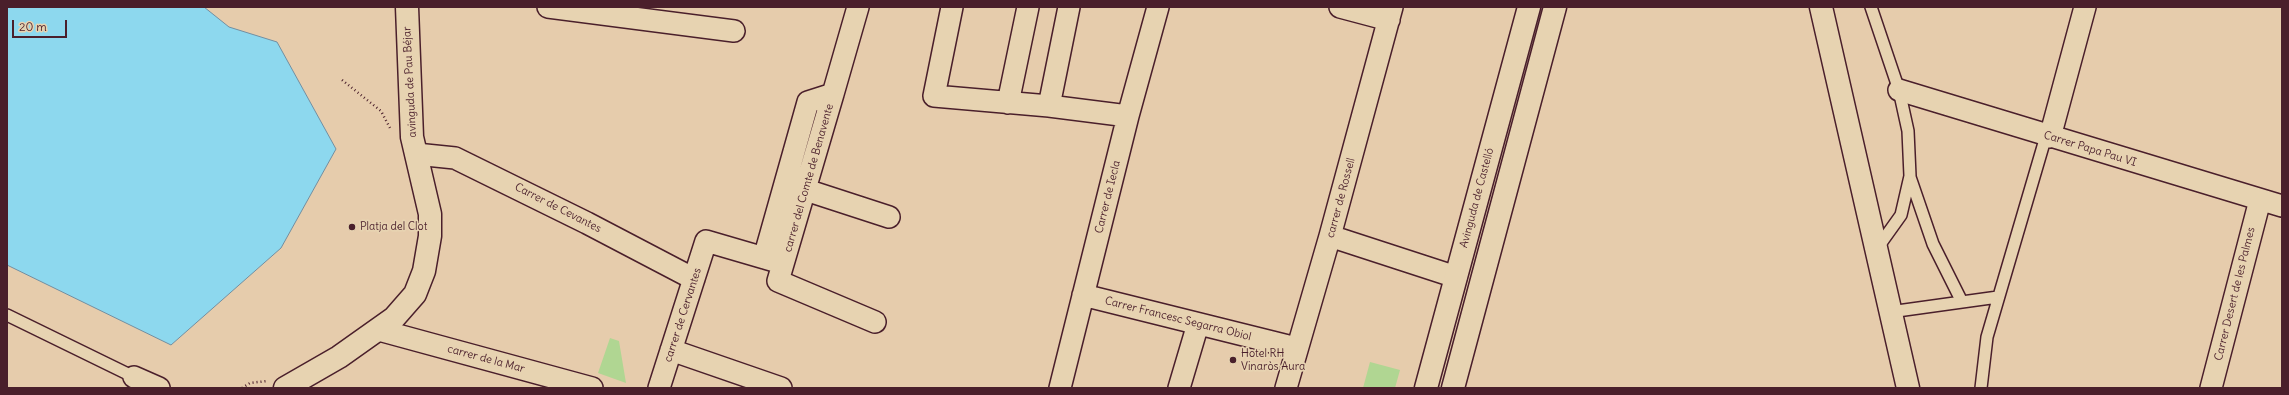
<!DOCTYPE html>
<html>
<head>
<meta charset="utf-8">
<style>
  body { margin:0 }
  #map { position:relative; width:2289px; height:395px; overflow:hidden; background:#e6ccac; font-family:Delius,sans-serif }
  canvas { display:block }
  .frame { position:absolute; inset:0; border:8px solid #4a1f2b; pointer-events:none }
  .scale { position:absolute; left:12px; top:20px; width:55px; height:18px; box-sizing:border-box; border:2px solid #4a1f2b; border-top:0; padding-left:5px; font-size:12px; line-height:14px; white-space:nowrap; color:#4a1f2b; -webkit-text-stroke:3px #e7d3b1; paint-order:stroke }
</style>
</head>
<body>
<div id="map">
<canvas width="2289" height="395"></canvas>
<div class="frame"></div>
<div class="scale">20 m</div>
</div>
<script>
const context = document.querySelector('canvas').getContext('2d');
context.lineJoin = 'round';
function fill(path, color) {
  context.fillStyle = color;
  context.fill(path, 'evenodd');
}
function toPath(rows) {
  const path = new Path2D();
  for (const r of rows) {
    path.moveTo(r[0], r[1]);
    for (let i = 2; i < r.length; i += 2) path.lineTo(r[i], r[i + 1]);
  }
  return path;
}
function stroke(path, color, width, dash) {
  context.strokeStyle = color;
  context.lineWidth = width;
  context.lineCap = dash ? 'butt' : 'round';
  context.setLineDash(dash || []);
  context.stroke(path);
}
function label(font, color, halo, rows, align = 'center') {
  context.font = font + ' Delius,sans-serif';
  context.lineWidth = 3.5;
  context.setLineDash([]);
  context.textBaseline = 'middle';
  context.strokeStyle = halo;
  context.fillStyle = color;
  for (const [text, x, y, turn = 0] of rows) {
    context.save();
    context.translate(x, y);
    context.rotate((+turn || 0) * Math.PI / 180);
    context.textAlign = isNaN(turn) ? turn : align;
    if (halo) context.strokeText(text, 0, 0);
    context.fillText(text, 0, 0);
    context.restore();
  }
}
fill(toPath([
  [610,338,619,341,626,383,598,373],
  [1370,362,1400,370,1395,388,1363,388]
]), '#b0d692');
const water = toPath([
  [7,7,204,7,229,27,277,42,336,149,281,248,171,345,7,265,7,7]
]);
fill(water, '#8dd8ee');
stroke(water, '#728ea0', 1);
const lane = toPath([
  [1871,7,1899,90,1908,131,1910,176,1901,215,1876,250],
  [1910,177,1933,244,1962,302],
  [1890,312,1998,297],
  [7,315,134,377],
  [1981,388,1987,337,2046,136]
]);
const street = toPath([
  [548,7,734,31],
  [952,7,934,96,1049,106,1128,116],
  [1340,7,1389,20],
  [1899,90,2282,206],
  [833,94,858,7],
  [1008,103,1028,7],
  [1049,106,1069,7],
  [2050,137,2085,7],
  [416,154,455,158,587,223,694,279],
  [806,190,889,217],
  [1330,236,1456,277],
  [764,258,808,102,833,94,778,281,875,322],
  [1083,295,1296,348],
  [379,330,592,388],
  [671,350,781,388],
  [134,377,159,388],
  [659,388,706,241,778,262],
  [1060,388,1128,116,1158,7],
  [1179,388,1198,324],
  [1286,388,1330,236,1392,7],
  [2211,388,2260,200]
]);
const secondary = toPath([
  [1821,7,1908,388],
  [285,388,339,357,394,318,415,294,424,271,430,236,430,214,412,137,407,7],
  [1426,388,1529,7],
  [1453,388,1555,7]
]);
stroke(lane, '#4a1f2b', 14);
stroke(street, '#4a1f2b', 24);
stroke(secondary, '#4a1f2b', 25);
stroke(toPath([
  [342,80,381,111,390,128],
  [242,388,250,383,267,381]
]), '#4a1f2b', 2.5, [1, 3]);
stroke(lane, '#e7d3b1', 11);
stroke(street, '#e7d3b1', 21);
stroke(secondary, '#e7d3b1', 22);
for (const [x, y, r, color] of [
  [352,227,4,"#4a1f2b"],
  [1233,360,4,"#4a1f2b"]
]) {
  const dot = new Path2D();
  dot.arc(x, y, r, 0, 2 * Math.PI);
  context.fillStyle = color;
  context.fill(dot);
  stroke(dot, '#e7d3b1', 1.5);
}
label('11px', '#4a1f2b', '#e7d3b1', [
  ["avinguda de Pau Béjar",410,82,-93],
  ["Carrer Papa Pau VI",2090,149,17],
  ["carrer del Comte de Benavente",809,178,-74],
  ["Carrer de Iecla",1108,197,-76],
  ["carrer de Rossell",1341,198,-75],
  ["Avinguda de Castelló",1477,198,-75],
  ["Carrer de Cevantes",558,208,27],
  ["Carrer Desert de les Palmes",2235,294,-76],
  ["carrer de Cervantes",683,315,-72],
  ["Carrer Francesc Segarra Obiol",1178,319,14],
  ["carrer de la Mar",486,359,15]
]);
label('11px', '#4a1f2b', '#e7d3b1', [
  ["Platja del Clot",360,227],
  ["Hotel RH",1241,354],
  ["Vinaròs Aura",1241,367]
], 'left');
</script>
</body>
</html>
